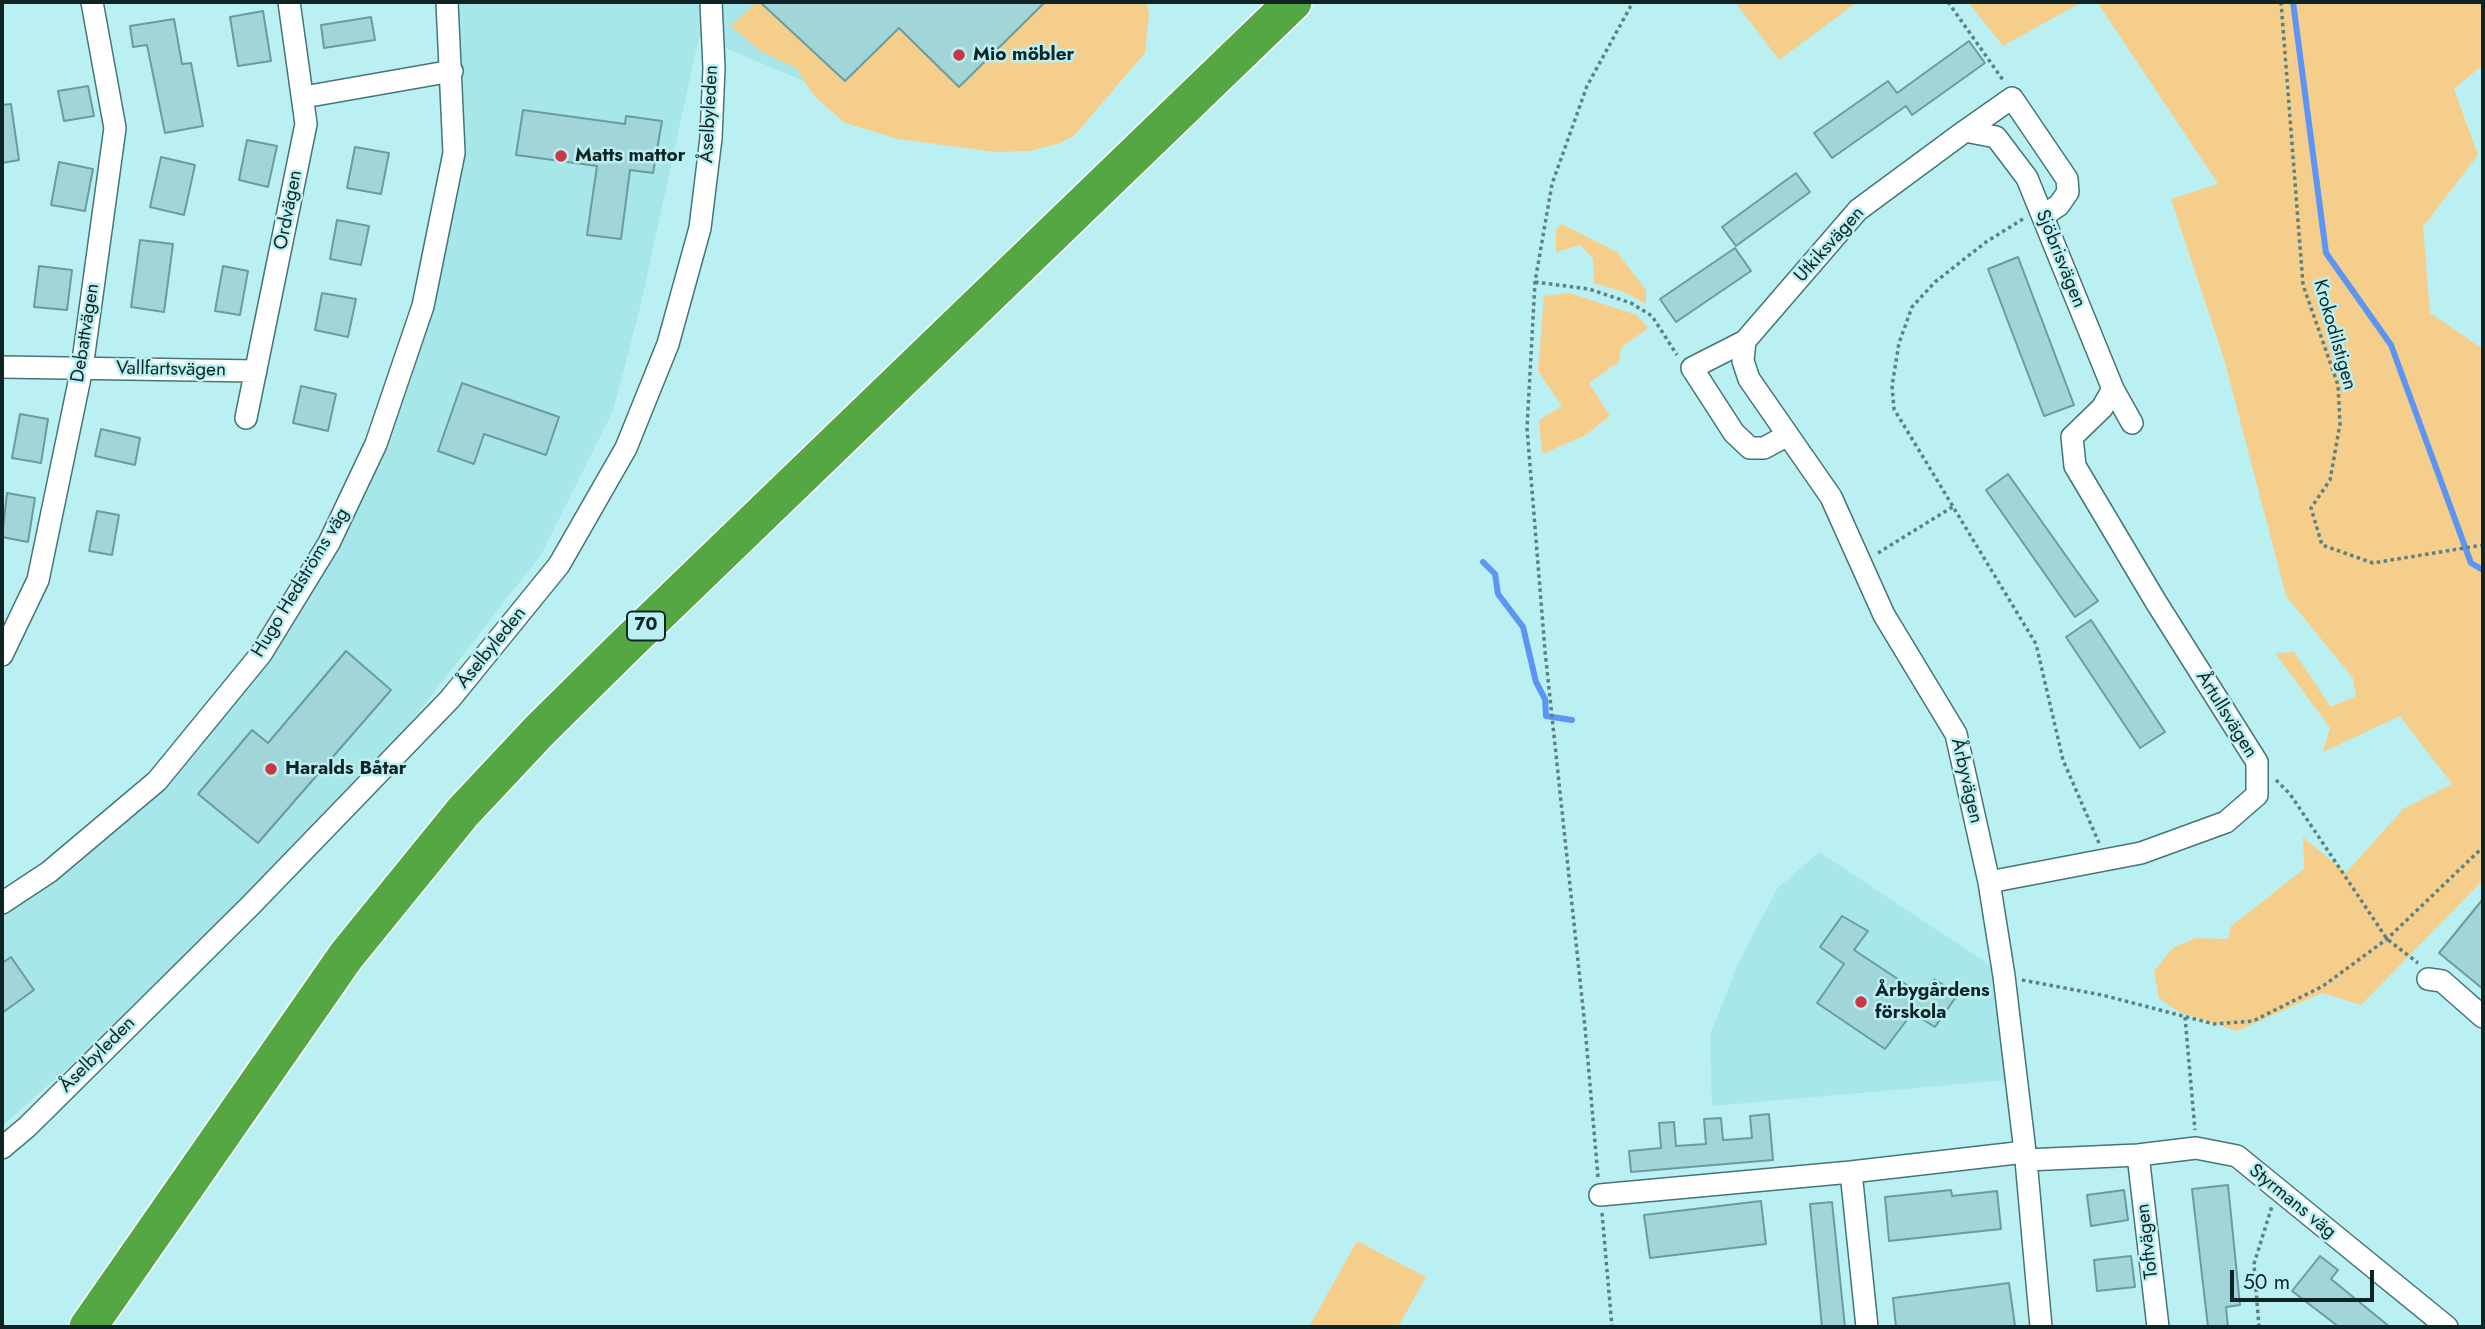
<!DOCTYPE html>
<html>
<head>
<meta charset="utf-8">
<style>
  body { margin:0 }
  #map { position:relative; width:2485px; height:1329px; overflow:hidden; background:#bbf0f3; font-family:Jost,sans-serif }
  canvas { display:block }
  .frame { position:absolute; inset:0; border:4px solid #0f2425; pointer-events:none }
  .scale { position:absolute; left:2230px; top:1270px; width:144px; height:32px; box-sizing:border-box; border:4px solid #0f2425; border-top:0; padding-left:9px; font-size:21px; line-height:24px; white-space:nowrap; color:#0f2425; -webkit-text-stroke:5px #bbf0f3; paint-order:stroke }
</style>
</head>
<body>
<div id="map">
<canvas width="2485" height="1329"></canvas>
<div class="frame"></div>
<div class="scale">50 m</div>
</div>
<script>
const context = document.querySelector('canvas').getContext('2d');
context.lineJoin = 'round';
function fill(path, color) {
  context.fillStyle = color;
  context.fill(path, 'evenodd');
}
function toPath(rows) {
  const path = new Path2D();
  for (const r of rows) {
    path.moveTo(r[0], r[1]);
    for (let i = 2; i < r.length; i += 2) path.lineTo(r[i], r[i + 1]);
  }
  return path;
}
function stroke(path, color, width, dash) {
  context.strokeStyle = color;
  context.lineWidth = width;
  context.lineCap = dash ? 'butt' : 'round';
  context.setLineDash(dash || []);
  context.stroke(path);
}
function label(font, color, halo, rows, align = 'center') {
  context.font = font + ' Jost,sans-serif';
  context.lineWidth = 5;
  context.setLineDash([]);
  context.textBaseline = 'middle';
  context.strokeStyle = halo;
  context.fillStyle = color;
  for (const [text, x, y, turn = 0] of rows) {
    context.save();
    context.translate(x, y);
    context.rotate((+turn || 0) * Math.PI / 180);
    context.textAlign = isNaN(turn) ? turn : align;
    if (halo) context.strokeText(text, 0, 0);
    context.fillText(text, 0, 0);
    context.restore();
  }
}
fill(toPath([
  [447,2,1081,2,940,138,699,37,640,308,613,411,542,553,380,762,217,937,2,1126,2,903,157,781,261,654,376,444,454,153],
  [1819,852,1996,969,2007,1080,1712,1106,1710,1035,1738,964,1777,889]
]), '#a7e6e9');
fill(toPath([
  [756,2,772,2,767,8,845,81,899,28,959,87,1045,2,1146,2,1149,14,1145,53,1074,136,1060,143,1030,151,996,152,898,139,845,123,815,97,796,68,760,51,731,26],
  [1735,2,1857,2,1779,60],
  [1968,2,2082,2,2003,46],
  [2097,2,2483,2,2483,65,2454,89,2478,155,2423,227,2430,313,2483,349,2483,880,2361,1005,2322,993,2237,1031,2179,1012,2159,998,2154,971,2173,948,2196,938,2228,939,2231,926,2304,869,2303,837,2346,873,2403,809,2452,784,2400,716,2323,752,2330,728,2275,653,2294,652,2331,707,2356,696,2353,678,2286,596,2224,359,2171,199,2218,184],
  [1562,224,1617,252,1646,290,1646,304,1624,292,1594,283,1593,259,1580,245,1556,252,1556,229],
  [1570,293,1637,315,1648,328,1621,348,1619,362,1589,383,1610,416,1584,436,1542,454,1539,420,1562,406,1538,371,1544,296],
  [1357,1241,1426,1277,1398,1327,1309,1327]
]), '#f5ce8b');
stroke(toPath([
  [2293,2,2326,253,2391,345,2471,563,2483,570],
  [1483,562,1495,574,1498,594,1523,627,1536,682,1545,699,1546,716,1572,720]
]), '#5d95f5', 6);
const building = toPath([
  [760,2,1045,2,959,87,899,28,845,81,760,2],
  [263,11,271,61,238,66,230,17,263,11],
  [371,17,375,40,324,48,321,25,371,17],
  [174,19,182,64,191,63,203,126,165,133,147,45,133,47,130,26,174,19],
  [1969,41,1985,63,1912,115,1906,106,1832,158,1814,133,1888,81,1897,93,1969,41],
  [88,86,94,116,64,121,58,91,88,86],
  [11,104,19,160,2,163,2,105,11,104],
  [523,110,625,124,626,116,662,121,653,173,630,170,621,239,587,235,597,166,516,155,523,110],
  [247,140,277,146,268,187,239,180,247,140],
  [355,147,389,153,381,194,347,188,355,147],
  [161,157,195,165,184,215,150,207,161,157],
  [59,162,93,169,85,211,51,205,59,162],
  [1796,173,1810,192,1736,246,1722,227,1796,173],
  [337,220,369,226,361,265,330,259,337,220],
  [140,240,173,244,164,312,131,307,140,240],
  [1735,248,1751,271,1676,322,1660,299,1735,248],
  [2018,257,2074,405,2044,416,1988,269,2018,257],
  [39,266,72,270,67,310,34,307,39,266],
  [223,266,248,271,240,315,215,311,223,266],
  [322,293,356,299,348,337,315,330,322,293],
  [462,383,559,417,546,455,484,434,474,464,438,451,462,383],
  [301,386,336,394,328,431,293,423,301,386],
  [20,414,48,419,41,463,12,458,20,414],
  [101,429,140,438,135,465,95,456,101,429],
  [2008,474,2098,601,2075,617,1986,490,2008,474],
  [7,493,35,498,28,542,2,537,7,493],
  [97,511,119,515,112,555,89,551,97,511],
  [2091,620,2165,732,2140,748,2066,637,2091,620],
  [346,651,391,690,258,843,198,794,252,730,268,743,346,651],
  [2483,899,2483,989,2439,953,2483,899],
  [1842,916,1868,931,1854,950,1922,995,1934,979,1958,994,1935,1027,1912,1013,1885,1049,1817,1003,1844,964,1820,947,1842,916],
  [11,957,34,990,2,1013,2,963,11,957],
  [1769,1114,1773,1160,1631,1172,1629,1151,1661,1148,1659,1123,1674,1122,1676,1146,1706,1144,1704,1119,1721,1118,1723,1140,1752,1138,1750,1116,1769,1114],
  [2228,1185,2240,1305,2226,1307,2228,1327,2208,1327,2192,1189,2228,1185],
  [1951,1190,1952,1196,1997,1191,2001,1229,1889,1241,1885,1197,1951,1190],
  [2124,1190,2128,1220,2091,1226,2087,1195,2124,1190],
  [1761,1201,1766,1244,1650,1258,1644,1215,1761,1201],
  [1832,1202,1845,1327,1822,1327,1810,1204,1832,1202],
  [2131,1256,2135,1287,2097,1291,2094,1260,2131,1256],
  [2320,1256,2338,1270,2331,1279,2390,1327,2339,1327,2292,1291,2320,1256],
  [2009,1283,2015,1326,1896,1327,1893,1298,2009,1283]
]);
fill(building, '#a1d5d8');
stroke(building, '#6a9c9f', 2);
const street = toPath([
  [304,97,452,71],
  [1965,131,2012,98,2067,179,2068,192,2059,205,2043,216],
  [1745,341,1692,368,1734,433,1750,448,1764,448,1788,435],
  [2,367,256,371],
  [2113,389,2132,423],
  [246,418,306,124,289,2],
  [2,655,38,580,82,368,115,128,92,2],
  [1989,882,2141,853,2226,822,2257,795,2257,762,2156,602,2075,466,2072,437,2102,408,2113,389,2027,178,1996,137,1965,131,1858,210,1745,341,1743,361,1749,379,1831,497,1884,615,1956,734,1989,882,2004,976,2026,1160,2041,1327],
  [2,903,49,872,157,781,261,654,329,543,376,444,423,306,454,153,447,2],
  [2428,979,2442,981,2483,1017],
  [2,1148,27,1127,251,905,450,699,559,565,626,448,668,344,700,228,711,138,714,68,711,2],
  [2138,1155,2158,1327],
  [2026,1160,2138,1155,2196,1148,2237,1156,2447,1327],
  [1851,1172,1867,1327],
  [1600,1195,1851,1172,2025,1152]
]);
const highway = toPath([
  [88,1327,346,956,463,812,540,730,624,647,1293,2]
]);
stroke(street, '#447678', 24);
stroke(highway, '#fff', 40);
stroke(toPath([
  [1948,2,2003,80],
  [2281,2,2303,285,2338,385,2340,424,2330,480,2311,508,2322,545,2373,563,2483,545],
  [2023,219,1986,242,1935,282,1912,307,1899,343,1892,386,1894,409,2036,644,2063,760,2099,843],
  [1535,282,1589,289,1631,303,1652,316,1677,355],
  [1878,553,1954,506],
  [2276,780,2290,794,2387,939,2418,963],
  [2022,980,2102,995,2214,1024,2253,1021,2323,986,2387,939,2483,847],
  [2185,1017,2195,1130],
  [1598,1177,1585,1027,1545,651,1527,428,1535,282,1552,184,1587,86,1633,2],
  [1602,1213,1612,1327],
  [2259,1327,2254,1264,2272,1206]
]), '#5d8183', 3.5, [3.5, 3.5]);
stroke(street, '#fff', 21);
stroke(highway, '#54a743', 37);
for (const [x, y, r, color] of [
  [959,55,7,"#c83845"],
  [561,156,7,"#c83845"],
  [271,769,7,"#c83845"],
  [1861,1002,7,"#c83845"]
]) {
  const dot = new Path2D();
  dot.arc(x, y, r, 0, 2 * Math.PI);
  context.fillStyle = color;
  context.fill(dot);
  stroke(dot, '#bbf0f3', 2.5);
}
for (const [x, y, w] of [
  [646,626,38]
]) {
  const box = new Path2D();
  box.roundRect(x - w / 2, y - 14.5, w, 29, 5);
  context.fillStyle = '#bbf0f3';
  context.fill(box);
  stroke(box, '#0f2425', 2);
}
label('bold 18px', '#0f2425', null, [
  ["70",646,626]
]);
label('bold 19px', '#0f2425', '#bbf0f3', [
  ["Mio möbler",973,55],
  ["Matts mattor",575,156],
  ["Haralds Båtar",285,769],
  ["Årbygårdens",1875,991],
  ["förskola",1875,1013]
], 'left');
label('19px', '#0f2425', '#bbf0f3', [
  ["Åselbyleden",710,114,-87],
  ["Ordvägen",289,210,-79],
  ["Utkiksvägen",1830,245,-48],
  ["Sjöbrisvägen",2060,259,68],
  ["Debattvägen",86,333,-81],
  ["Krokodilstigen",2334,335,74],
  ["Vallfartsvägen",171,370,1],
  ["Hugo Hedströms väg",301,583,-59],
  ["Åselbyleden",492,648,-51],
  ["Årtullsvägen",2226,715,58],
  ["Årbyvägen",1966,781,77],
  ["Åselbyleden",98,1055,-45],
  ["Styrmans väg",2292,1202,39],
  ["Toftvägen",2148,1241,-97]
]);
</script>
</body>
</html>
